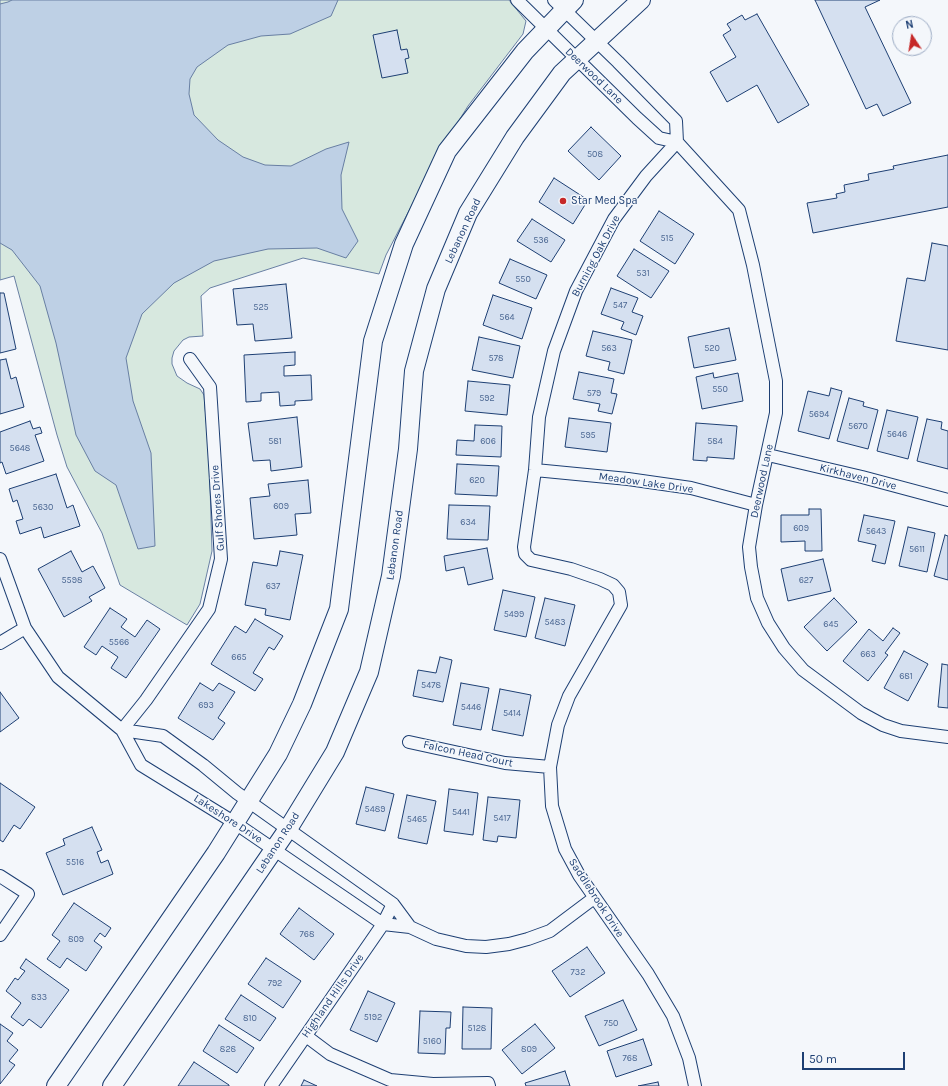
<!DOCTYPE html>
<html>
<head>
<meta charset="utf-8">
<style>
  body { margin:0 }
  #map { position:relative; width:948px; height:1086px; overflow:hidden; background:#f4f7fb; font-family:Karla,sans-serif }
  canvas { display:block }
  .north { position:absolute; left:892px; top:16px; width:40px; height:40px; box-sizing:border-box; background:#f4f7fb; border:1px solid #9eadc5; border-radius:50%; rotate:348deg; font-size:11px; font-weight:700; line-height:16px; text-align:center; color:#1d3f73 }
  .north::after { content:''; display:block; margin:auto; width:14px; height:18px; background:#c62828; clip-path:polygon(50% 0,100% 100%,50% 72%,0 100%) }
  .scale { position:absolute; left:802px; top:1052px; width:103px; height:18px; box-sizing:border-box; border:2px solid #1d3f73; border-top:0; padding-left:5px; font-size:12px; line-height:14px; white-space:nowrap; color:#1d3f73; -webkit-text-stroke:3px #f4f7fb; paint-order:stroke }
</style>
</head>
<body>
<div id="map">
<canvas width="948" height="1086"></canvas>
<div class="north">N</div>
<div class="scale">50 m</div>
</div>
<script>
const context = document.querySelector('canvas').getContext('2d');
context.lineJoin = 'round';
function fill(path, color) {
  context.fillStyle = color;
  context.fill(path, 'evenodd');
}
function toPath(rows) {
  const path = new Path2D();
  for (const r of rows) {
    path.moveTo(r[0], r[1]);
    for (let i = 2; i < r.length; i += 2) path.lineTo(r[i], r[i + 1]);
  }
  return path;
}
function stroke(path, color, width, dash) {
  context.strokeStyle = color;
  context.lineWidth = width;
  context.lineCap = dash ? 'butt' : 'round';
  context.setLineDash(dash || []);
  context.stroke(path);
}
function label(font, color, halo, rows, align = 'center') {
  context.font = font + ' Karla,sans-serif';
  context.lineWidth = 3;
  context.setLineDash([]);
  context.textBaseline = 'middle';
  context.strokeStyle = halo;
  context.fillStyle = color;
  for (const [text, x, y, turn = 0] of rows) {
    context.save();
    context.translate(x, y);
    context.rotate((+turn || 0) * Math.PI / 180);
    context.textAlign = isNaN(turn) ? turn : align;
    if (halo) context.strokeText(text, 0, 0);
    context.fillText(text, 0, 0);
    context.restore();
  }
}
const green = toPath([
  [0,0,509,0,526,21,523,34,468,106,440,151,386,255,379,274,303,258,210,288,201,296,203,336,189,337,183,340,174,351,172,358,172,364,177,376,187,383,200,389,204,395,209,453,212,551,200,604,187,625,120,585,102,533,67,467,57,435,14,276,0,280,0,0]
]);
fill(green, '#d7e8df');
stroke(green, '#687fa3', 1);
const water = toPath([
  [12,0,338,0,331,16,290,34,261,36,228,45,197,67,190,79,189,94,194,115,218,140,243,157,265,165,291,166,326,149,349,142,341,175,342,209,358,241,346,258,317,248,268,249,214,261,174,283,142,314,126,358,133,401,151,453,155,546,138,549,116,485,95,471,76,435,56,343,40,286,12,250,0,243,0,4,8,2,12,0]
]);
fill(water, '#bed0e5');
stroke(water, '#687fa3', 1);
const building = toPath([
  [815,0,880,0,865,7,911,103,883,116,877,104,866,109,815,0],
  [757,14,809,105,778,123,757,85,727,102,710,72,736,57,723,35,731,30,727,24,742,15,745,20,757,14],
  [397,30,401,50,407,49,409,58,405,59,408,73,382,78,373,35,397,30],
  [591,127,621,156,599,180,568,151,591,127],
  [948,155,948,207,813,233,807,203,837,198,836,194,845,192,844,185,869,180,868,174,894,169,893,166,948,155],
  [554,178,588,200,573,224,539,202,554,178],
  [659,211,694,234,675,264,640,241,659,211],
  [532,219,565,240,551,262,517,241,532,219],
  [932,243,948,246,948,350,896,341,907,278,925,281,932,243],
  [634,249,669,271,651,298,617,276,634,249],
  [510,259,547,275,536,299,499,283,510,259],
  [286,284,292,338,255,341,253,324,237,325,233,289,286,284],
  [611,288,638,298,632,312,643,316,636,335,621,329,624,322,601,314,611,288],
  [0,293,4,293,16,349,0,353,0,293],
  [493,295,532,308,522,339,483,325,493,295],
  [729,328,736,360,694,368,688,337,729,328],
  [593,331,632,340,624,374,608,370,610,362,586,356,593,331],
  [479,337,520,346,513,378,472,370,479,337],
  [295,352,295,365,284,366,284,376,311,375,312,400,295,401,295,405,280,406,279,392,261,393,261,401,246,402,244,355,295,352],
  [6,359,11,379,16,377,24,407,0,414,0,360,6,359],
  [579,372,614,379,611,393,617,394,612,414,598,411,600,404,573,399,579,372],
  [713,373,714,378,738,373,743,401,702,409,696,377,713,373],
  [468,381,510,385,507,415,465,411,468,381],
  [831,388,842,391,829,439,798,431,808,391,829,396,831,388],
  [849,398,864,402,863,406,878,410,868,449,837,441,849,398],
  [887,410,918,417,908,459,877,451,887,410],
  [297,417,302,467,271,471,270,460,253,461,248,423,297,417],
  [569,418,611,423,607,452,565,447,569,418],
  [927,419,942,422,941,429,948,431,948,469,917,461,927,419],
  [30,421,33,429,40,427,42,433,35,435,44,461,6,474,2,462,0,463,0,432,30,421],
  [696,423,737,426,734,459,707,457,707,461,693,460,696,423],
  [475,425,502,426,501,457,456,455,457,440,474,441,475,425],
  [457,464,499,466,497,496,455,494,457,464],
  [56,474,67,508,73,505,80,526,44,538,41,527,20,534,16,521,23,519,17,500,13,502,9,489,56,474],
  [308,480,311,513,295,514,297,535,254,539,250,498,270,496,268,484,308,480],
  [449,505,490,506,488,540,447,539,449,505],
  [809,509,821,509,822,551,805,551,805,541,781,542,781,515,809,515,809,509],
  [864,515,895,521,885,564,872,561,876,545,858,541,864,515],
  [908,527,935,533,927,572,899,566,908,527],
  [945,535,948,536,948,580,934,576,945,535],
  [487,548,493,579,468,585,464,567,446,571,444,556,487,548],
  [71,551,82,572,93,566,105,588,89,597,92,601,64,617,38,569,71,551],
  [280,551,303,555,290,620,265,615,266,609,245,605,253,562,277,566,280,551],
  [823,559,831,591,788,601,781,569,823,559],
  [503,590,535,597,526,637,494,630,503,590],
  [545,598,575,605,565,646,535,638,545,598],
  [834,598,857,622,827,651,804,627,834,598],
  [110,608,127,619,121,627,135,637,147,620,160,629,126,678,111,668,118,657,102,646,96,655,84,647,110,608],
  [255,619,283,636,274,650,269,647,253,673,263,679,255,691,211,664,235,626,246,633,255,619],
  [893,628,900,633,885,653,888,655,868,681,843,661,869,629,883,641,893,628],
  [904,651,928,664,908,701,884,688,904,651],
  [440,657,452,660,443,702,413,696,418,670,436,673,440,657],
  [942,664,948,665,948,708,938,707,942,664],
  [200,683,213,691,219,683,235,692,218,718,225,723,213,740,178,718,200,683],
  [461,683,489,688,481,730,453,725,461,683],
  [500,689,531,695,523,736,492,730,500,689],
  [0,692,19,718,0,732,0,692],
  [0,783,35,807,20,829,14,825,3,842,0,840,0,783],
  [366,787,394,794,385,831,356,824,366,787],
  [449,789,478,793,473,835,444,831,449,789],
  [407,795,436,801,427,844,398,838,407,795],
  [488,797,520,800,516,838,498,836,497,842,483,840,488,797],
  [92,827,102,850,97,852,101,863,108,860,113,874,63,895,46,853,65,845,63,839,92,827],
  [74,903,111,928,105,937,100,933,94,941,102,947,86,971,67,958,60,968,47,959,60,941,52,935,74,903],
  [299,908,334,934,314,960,280,934,299,908],
  [587,947,605,973,570,997,552,971,587,947],
  [266,958,301,981,283,1008,248,984,266,958],
  [26,959,69,990,41,1028,29,1019,23,1026,11,1017,21,1003,6,991,15,978,18,980,25,971,20,968,26,959],
  [368,991,395,1003,377,1042,350,1030,368,991],
  [241,995,276,1018,260,1041,225,1019,241,995],
  [623,1000,637,1030,599,1046,585,1016,623,1000],
  [463,1007,492,1008,491,1049,462,1049,463,1007],
  [420,1011,451,1012,450,1028,446,1028,445,1054,418,1053,420,1011],
  [0,1024,13,1033,7,1041,18,1050,9,1061,15,1065,0,1084,0,1024],
  [535,1024,555,1048,522,1074,502,1050,535,1024],
  [219,1025,254,1048,237,1073,203,1051,219,1025],
  [643,1039,652,1065,616,1077,607,1051,643,1039],
  [194,1062,229,1085,229,1086,178,1086,194,1062],
  [565,1071,570,1086,526,1086,525,1083,565,1071],
  [304,1080,317,1086,301,1086,304,1080],
  [658,1082,659,1086,638,1086,658,1082]
]);
fill(building, '#d5e0f0');
stroke(building, '#1d3f73', 1);
const minor = toPath([
  [517,0,637,118,659,138,677,142,739,210,753,265,776,381,776,413,756,505,749,547,751,567,757,598,768,623,784,648,803,670,861,713,883,725,901,731,948,737],
  [554,0,618,62,676,121,677,142],
  [677,142,646,176,614,219,576,291,554,351,539,417,535,470,524,547,525,554,531,560,571,569,600,579,613,585,619,592,621,605,569,696,558,725,550,767,552,806,565,849,579,875,648,974,673,1016,689,1058,695,1086],
  [768,455,862,477,948,500],
  [535,470,628,479,691,488,756,505],
  [0,559,25,628,58,677,122,730,141,765,235,823,383,924,410,927,436,939,466,946,486,947,509,944,528,939,550,931,594,898],
  [0,643,25,628],
  [122,730,146,700,209,609,221,559,210,387,190,359],
  [122,730,163,736,203,765,237,793,393,904,410,927],
  [409,742,505,763,550,767],
  [0,876,28,894,0,935],
  [306,1036,330,1054,390,1080,433,1084,488,1083,489,1086],
  [271,1086,383,924,393,904]
]);
const secondary = toPath([
  [56,1086,216,853,278,754,302,704,339,609,373,341,404,244,447,151,525,51,574,0],
  [112,1086,288,829,335,752,369,672,391,576,408,449,414,371,436,289,468,213,515,137,562,73,641,0]
]);
stroke(minor, '#1d3f73', 14);
stroke(secondary, '#1d3f73', 20);
stroke(minor, '#f4f7fb', 12);
stroke(secondary, '#f4f7fb', 18);
for (const [x, y, r, color] of [
  [563,201,4,"#c62828"]
]) {
  const dot = new Path2D();
  dot.arc(x, y, r, 0, 2 * Math.PI);
  context.fillStyle = color;
  context.fill(dot);
  stroke(dot, '#f4f7fb', 1.5);
}
label('9px', '#4b6792', null, [
  ["508",595,154],
  ["515",667,238],
  ["536",541,240],
  ["531",643,273],
  ["550",523,279],
  ["547",620,305],
  ["525",261,307],
  ["564",507,317],
  ["563",609,348],
  ["520",712,348],
  ["578",496,358],
  ["550",720,389],
  ["579",594,393],
  ["592",487,398],
  ["5694",819,414],
  ["5670",858,426],
  ["5646",897,434],
  ["595",588,435],
  ["581",275,441],
  ["606",488,441],
  ["584",715,441],
  ["5648",20,448],
  ["620",477,480],
  ["609",281,506],
  ["5630",43,507],
  ["634",468,522],
  ["609",801,528],
  ["5643",876,531],
  ["5611",917,549],
  ["5598",72,580],
  ["627",806,580],
  ["637",273,586],
  ["5499",514,614],
  ["5483",555,622],
  ["645",831,624],
  ["5566",119,642],
  ["663",868,654],
  ["665",239,657],
  ["681",906,676],
  ["5478",431,685],
  ["693",206,705],
  ["5446",471,707],
  ["5414",512,713],
  ["5489",375,809],
  ["5441",461,812],
  ["5417",502,818],
  ["5465",417,819],
  ["5516",75,862],
  ["768",307,934],
  ["809",76,939],
  ["732",578,972],
  ["792",275,983],
  ["833",39,997],
  ["5192",373,1017],
  ["810",250,1018],
  ["750",611,1023],
  ["5128",477,1028],
  ["5160",432,1041],
  ["828",228,1049],
  ["809",529,1049],
  ["768",630,1058]
]);
label('11px', '#1d3f73', '#f4f7fb', [
  ["Deerwood Lane",594,76,44],
  ["Lebanon Road",463,231,-65],
  ["Burning Oak Drive",596,256,-62],
  ["Kirkhaven Drive",858,477,14],
  ["Deerwood Lane",762,481,-78],
  ["Meadow Lake Drive",646,483,8],
  ["Gulf Shores Drive",218,508,-94],
  ["Lebanon Road",395,545,-82],
  ["Falcon Head Court",468,754,12],
  ["Lakeshore Drive",228,819,33],
  ["Lebanon Road",278,843,-57],
  ["Saddlebrook Drive",596,898,57],
  ["Highland Hills Drive",333,996,-55]
]);
label('11px', '#1d3f73', '#f4f7fb', [
  ["Star Med Spa",571,201]
], 'left');
</script>
</body>
</html>
